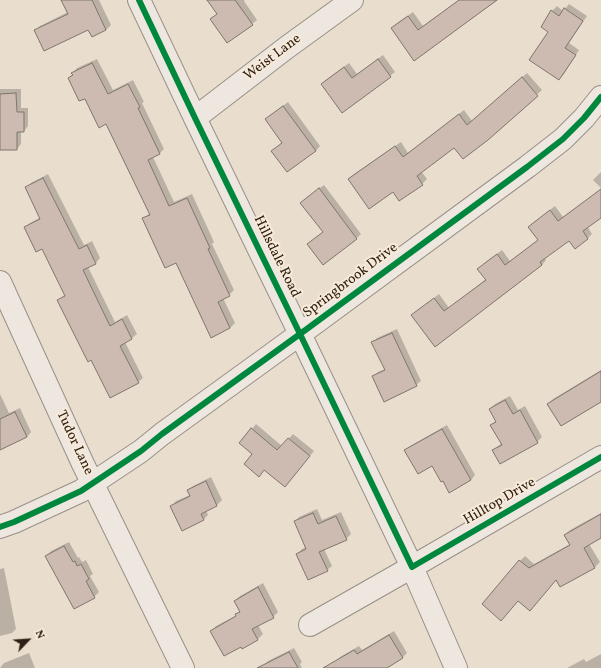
<!DOCTYPE html>
<html>
<head>
<meta charset="utf-8">
<style>
  body { margin:0 }
  #map { position:relative; width:601px; height:668px; overflow:hidden; background:#e9dece; font-family:Vollkorn,serif }
  canvas { display:block }
  .north { position:absolute; left:8px; top:620px; width:40px; height:40px; -webkit-text-stroke:3px #f8ead8; paint-order:stroke; rotate:65deg; font-size:11px; font-weight:700; line-height:16px; text-align:center; color:#2e2016 }
  .north::after { content:''; display:block; margin:auto; width:14px; height:18px; background:#2e2016; clip-path:polygon(50% 0,100% 100%,50% 72%,0 100%) }
</style>
</head>
<body>
<div id="map">
<canvas width="601" height="668"></canvas>
<div class="north">N</div>
</div>
<script>
const context = document.querySelector('canvas').getContext('2d');
context.lineJoin = 'round';
function fill(path, color) {
  context.fillStyle = color;
  context.fill(path, 'evenodd');
}
function toPath(rows) {
  const path = new Path2D();
  for (const r of rows) {
    path.moveTo(r[0], r[1]);
    for (let i = 2; i < r.length; i += 2) path.lineTo(r[i], r[i + 1]);
  }
  return path;
}
function stroke(path, color, width, dash) {
  context.strokeStyle = color;
  context.lineWidth = width;
  context.lineCap = dash ? 'butt' : 'round';
  context.setLineDash(dash || []);
  context.stroke(path);
}
function label(font, color, halo, rows, align = 'center') {
  context.font = font + ' Vollkorn,serif';
  context.lineWidth = 4;
  context.setLineDash([]);
  context.textBaseline = 'middle';
  context.strokeStyle = halo;
  context.fillStyle = color;
  for (const [text, x, y, turn = 0] of rows) {
    context.save();
    context.translate(x, y);
    context.rotate((+turn || 0) * Math.PI / 180);
    context.textAlign = isNaN(turn) ? turn : align;
    if (halo) context.strokeText(text, 0, 0);
    context.fillText(text, 0, 0);
    context.restore();
  }
}
fill(toPath([
  [62,0,99,0,111,25,106,30,92,36,89,29,35,31,40,26,68,12],
  [208,0,245,0,244,1,257,20,252,24,218,13],
  [459,0,498,0,415,59,392,28,397,23,413,12,423,26],
  [569,4,587,16,569,43,579,50,564,74,559,79,550,32,552,11,557,6,563,11],
  [383,55,395,72,390,76,322,84,327,79,349,63,357,74],
  [97,59,113,90,133,80,144,102,142,103,164,149,159,154,153,157,174,202,192,194,214,242,212,244,234,290,229,295,223,298,235,323,230,328,212,336,177,262,144,218,150,213,107,123,69,78,77,68],
  [527,73,542,90,487,140,454,146,421,171,427,179,422,184,393,191,349,179,354,174,401,142,408,153,464,110,472,121],
  [0,89,21,89,21,108,28,108,28,126,24,131,21,131,21,144,17,149,0,149],
  [288,102,320,146,316,151,288,171,273,151,282,142,266,120,271,115],
  [601,172,601,188,593,180],
  [48,174,84,245,92,241,100,258,96,263,88,267,115,322,127,315,137,334,132,338,125,342,143,378,138,382,59,300,65,294,42,248,25,228,30,223,41,217,26,188,31,183],
  [324,185,361,234,357,238,323,264,308,244,324,231,306,198],
  [601,189,601,216,587,226,592,234,588,238,575,248,569,239,544,257,546,260,542,265,435,346,417,311,439,294,449,308,486,279,483,264,502,250,510,261,538,240,529,227,534,222,555,206,563,217],
  [397,329,421,381,416,385,373,377,378,372,385,369,373,343,377,338],
  [601,370,601,401,548,404,553,399],
  [0,394,9,413,20,408,31,432,27,437,0,449],
  [510,396,518,410,525,406,542,437,537,442,500,463,493,450,498,446,502,443,492,425,496,420,490,409,495,404],
  [256,424,282,446,293,434,314,451,289,481,254,454,252,429],
  [447,425,475,475,471,480,443,480,433,465,406,451,410,446],
  [211,477,222,500,217,505,206,510,208,515,204,519,172,506,176,501,190,495,188,490,193,486],
  [317,509,322,520,341,512,351,534,346,539,324,549,332,566,327,570,297,554,302,549,306,547,295,522,299,517],
  [601,513,601,537,589,544,600,562,595,567,561,586,557,579,534,605,520,561,525,556,534,564,570,544,565,535,570,530],
  [69,542,78,558,79,557,82,562,86,560,93,574,90,576,99,592,94,597,46,556,51,551],
  [4,568,16,629,12,633,0,636,0,569],
  [263,583,278,612,273,617,258,625,263,634,258,639,242,648,211,631,216,626,237,615,240,610,235,601,240,596],
  [394,631,407,653,402,658,385,668,340,668,336,661,340,657,359,646,362,650],
  [294,648,302,662,300,664,302,668,264,668,263,666,268,661],
  [29,653,35,668,0,668,4,663],
  [601,654,601,668,567,668,584,659,586,662]
]), '#0003');
const building = toPath([
  [61,0,92,0,106,30,92,37,88,30,44,51,34,30,68,14,61,0],
  [207,0,235,0,253,25,227,43,210,19,217,14,207,0],
  [459,0,497,0,414,61,391,28,408,16,418,30,459,0],
  [564,8,583,21,565,48,576,55,559,80,529,60,548,32,541,27,551,10,559,16,564,8],
  [378,59,391,77,342,113,321,84,344,67,352,78,378,59],
  [92,63,108,94,128,84,140,107,138,108,160,154,148,160,169,206,187,198,210,248,208,249,230,296,218,302,230,328,211,338,176,263,165,268,142,218,150,215,106,124,99,128,85,99,79,101,68,78,73,75,71,73,92,63],
  [522,77,538,96,488,140,463,159,454,148,417,176,423,185,399,201,393,192,369,209,348,179,395,146,403,157,459,114,467,125,522,77],
  [16,93,17,112,24,112,24,132,17,132,17,150,0,150,0,94,16,93],
  [283,106,316,151,287,172,271,151,282,143,265,119,283,106],
  [43,178,79,249,87,245,96,264,83,270,110,326,122,319,132,339,120,346,139,383,110,398,91,360,88,362,57,300,65,296,42,249,36,252,24,227,40,219,25,187,43,178],
  [319,188,357,239,323,265,307,244,323,232,300,203,319,188],
  [601,189,601,218,583,231,588,239,575,249,569,241,540,262,542,265,435,347,411,315,434,298,444,311,486,280,477,269,497,254,505,265,538,240,528,227,550,210,558,221,601,189],
  [392,333,417,386,384,402,372,376,385,370,371,342,392,333],
  [601,371,601,402,561,426,547,404,601,371],
  [505,400,513,414,520,410,538,443,500,464,492,450,502,445,490,425,496,422,489,409,505,400],
  [15,412,27,437,0,450,0,419,15,412],
  [251,428,277,450,288,438,310,456,285,487,264,470,259,477,244,464,252,454,239,443,251,428],
  [442,429,471,480,449,493,443,481,441,482,432,466,418,474,404,450,442,429],
  [206,481,217,506,201,514,204,520,182,531,170,506,190,496,187,490,206,481],
  [313,513,318,524,336,516,347,540,319,552,328,571,308,580,296,554,306,549,294,521,313,513],
  [601,514,601,538,584,548,595,568,560,587,556,580,530,611,518,601,501,621,482,604,519,560,529,568,570,545,564,535,601,514],
  [64,546,73,562,75,561,77,566,81,564,89,579,86,581,95,598,74,609,45,556,64,546],
  [258,587,274,618,252,629,258,640,242,649,241,647,224,656,210,631,236,616,235,614,240,612,234,601,258,587],
  [389,635,403,658,387,668,323,668,354,650,357,654,389,635],
  [289,652,298,668,257,668,289,652]
]);
fill(building, '#cdbab0');
stroke(building, '#7e766d', 1);
const minor = toPath([
  [139,0,195,118,300,334,412,567,456,668],
  [195,118,286,48,352,0],
  [0,282,83,464,183,668],
  [0,527,14,522,81,491,141,451,162,434,300,334,527,167,563,139,584,118,601,97],
  [310,625,412,567,601,457]
]);
stroke(minor, '#989086', 24);
stroke(minor, '#ede7df', 22);
stroke(toPath([
  [139,0,195,118,300,334,412,567,601,457],
  [0,527,14,522,81,491,141,451,162,434,300,334,527,167,563,139,584,118,601,97]
]), '#00873e', 6);
label('14px', '#2e2016', '#f8ead8', [
  ["Weist Lane",273,58,-37],
  ["Hillsdale Road",276,257,64],
  ["Springbrook Drive",351,281,-37],
  ["Tudor Lane",74,443,65],
  ["Hilltop Drive",500,502,-30]
]);
</script>
</body>
</html>
